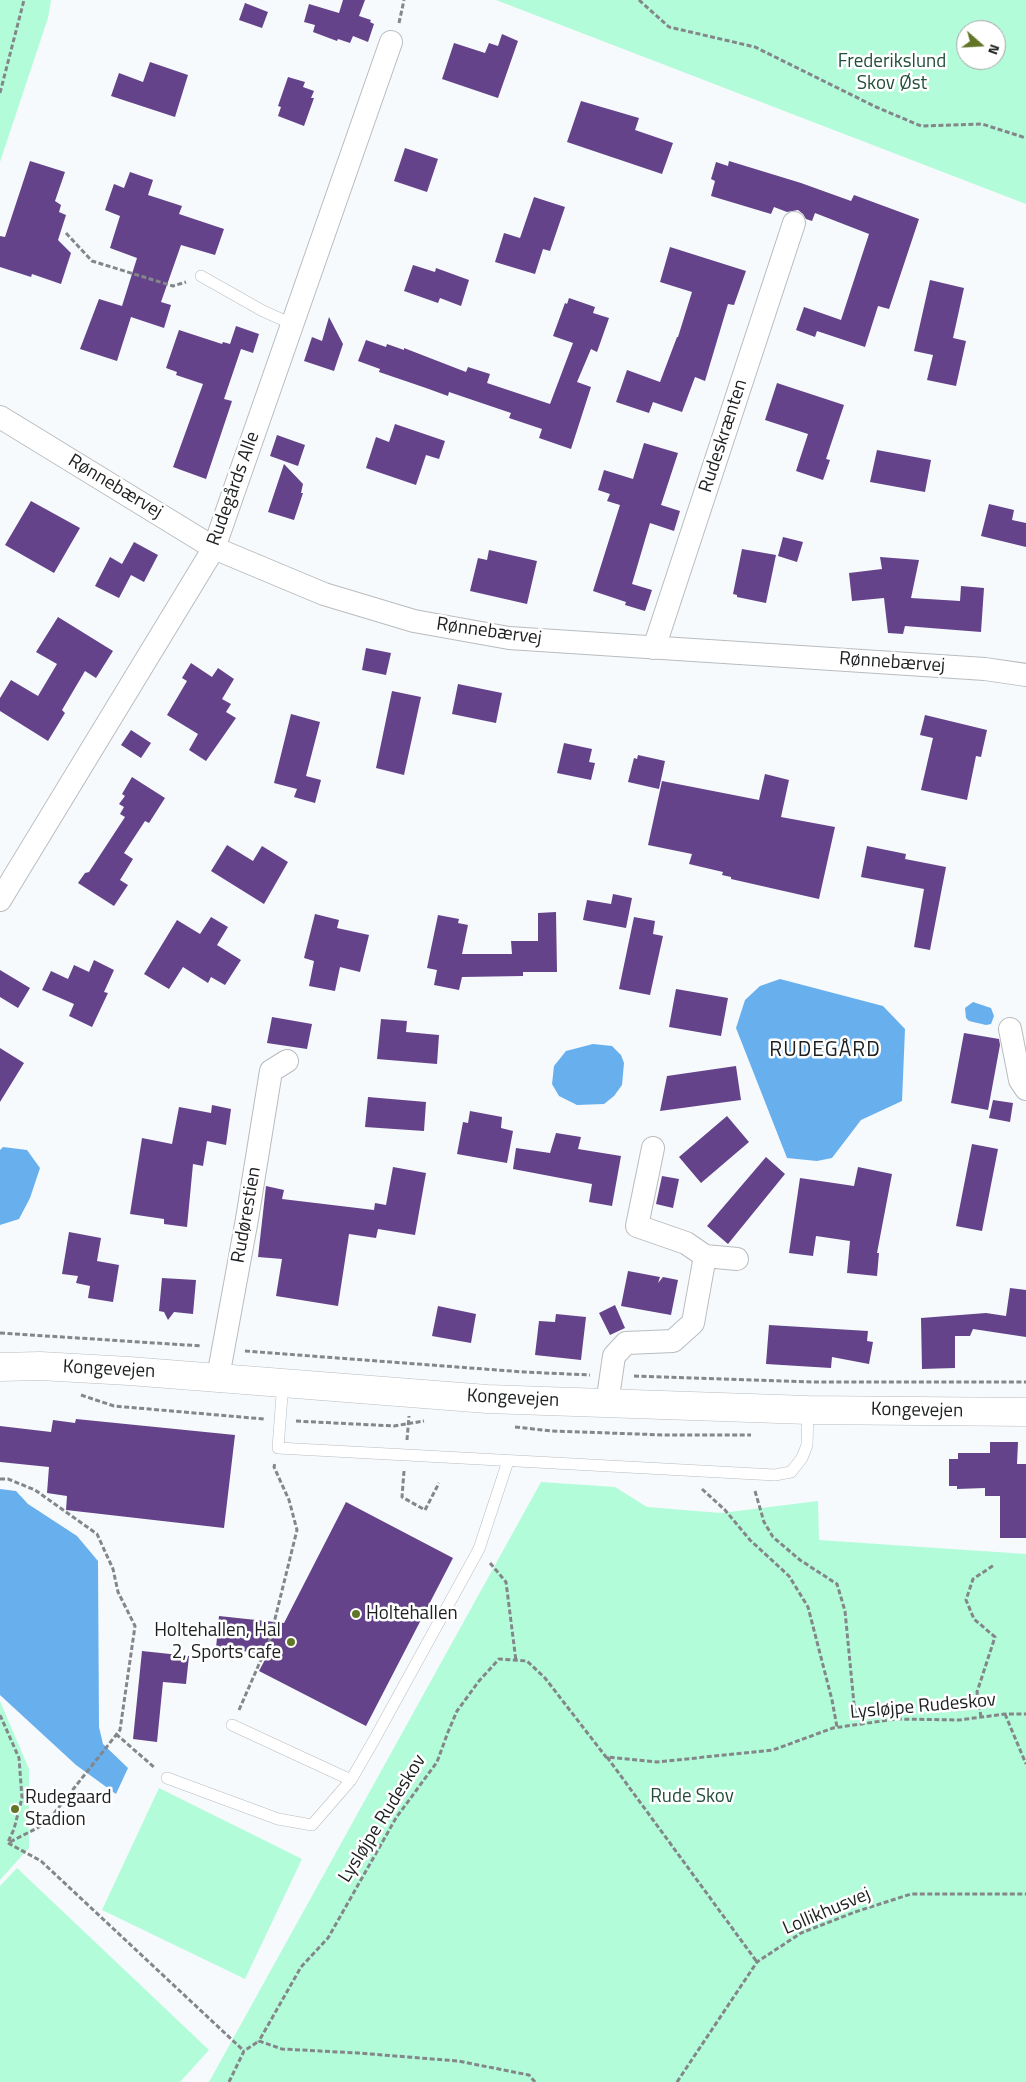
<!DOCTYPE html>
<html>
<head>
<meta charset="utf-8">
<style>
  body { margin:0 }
  #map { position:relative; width:1026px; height:2082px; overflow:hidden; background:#f6fafd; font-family:"Titillium Web",sans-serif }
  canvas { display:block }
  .north { position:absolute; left:956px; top:20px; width:50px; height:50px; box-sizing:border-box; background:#fff; border:1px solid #a5a5a6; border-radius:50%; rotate:109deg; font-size:14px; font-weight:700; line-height:20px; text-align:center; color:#1d1f20 }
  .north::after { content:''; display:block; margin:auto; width:18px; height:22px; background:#617627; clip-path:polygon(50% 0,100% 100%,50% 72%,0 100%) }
</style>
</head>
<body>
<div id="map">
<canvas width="1026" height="2082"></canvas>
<div class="north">N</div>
</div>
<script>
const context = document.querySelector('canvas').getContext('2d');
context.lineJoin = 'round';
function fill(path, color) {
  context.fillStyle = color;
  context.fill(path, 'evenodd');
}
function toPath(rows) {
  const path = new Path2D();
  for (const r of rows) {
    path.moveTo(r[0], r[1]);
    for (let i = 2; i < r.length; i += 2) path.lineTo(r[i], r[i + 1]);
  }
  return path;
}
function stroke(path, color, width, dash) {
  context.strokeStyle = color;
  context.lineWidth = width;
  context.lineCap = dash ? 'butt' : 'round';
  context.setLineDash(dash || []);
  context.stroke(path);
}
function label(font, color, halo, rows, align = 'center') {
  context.font = font + ' "Titillium Web",sans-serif';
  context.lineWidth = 5;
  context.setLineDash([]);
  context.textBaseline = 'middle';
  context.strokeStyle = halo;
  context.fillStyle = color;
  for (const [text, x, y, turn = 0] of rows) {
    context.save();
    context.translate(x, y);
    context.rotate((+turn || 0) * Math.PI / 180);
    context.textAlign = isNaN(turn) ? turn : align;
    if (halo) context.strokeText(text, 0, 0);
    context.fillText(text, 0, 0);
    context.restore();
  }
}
fill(toPath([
  [0,0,51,0,48,18,0,162],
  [496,0,1026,0,1026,204],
  [966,30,996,30,996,60,966,60],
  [541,1482,615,1487,647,1507,721,1513,818,1501,819,1540,1026,1554,1026,2082,209,2082],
  [0,1701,29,1769,29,1848,0,1880],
  [159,1788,302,1859,245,1979,102,1910],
  [17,1868,209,2050,180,2082,0,2082,0,1886]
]), '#b3fcd9');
fill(toPath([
  [780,979,883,1006,905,1029,902,1101,861,1120,832,1158,817,1161,787,1158,736,1028,745,1000,760,986],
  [973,1002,991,1008,994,1016,991,1024,986,1025,969,1021,966,1018,965,1008],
  [593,1044,612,1046,621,1055,624,1063,622,1085,614,1096,604,1104,577,1105,559,1096,552,1084,554,1066,566,1051],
  [3,1147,27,1150,40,1168,30,1198,19,1219,0,1225,0,1150],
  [0,1489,16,1491,28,1504,77,1536,98,1561,99,1727,103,1744,128,1768,116,1794,76,1765,0,1695]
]), '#68afee');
fill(toPath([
  [343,0,365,0,359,16,371,20,370,22,374,24,368,42,353,36,350,43,338,39,337,41,313,32,315,25,304,22,309,4,339,13],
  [245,3,268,12,262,28,239,20],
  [502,34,518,41,498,98,442,79,454,43,485,53,489,43,498,46],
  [150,62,188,75,175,117,111,96,119,73,143,82],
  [288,77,305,82,303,87,314,91,311,98,314,98,304,126,278,116,281,107,278,106],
  [581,101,639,118,635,130,673,143,662,174,567,142],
  [405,148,438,159,427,192,394,181],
  [30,161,65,172,55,201,61,205,59,212,66,215,58,240,71,253,61,284,32,274,31,277,0,267,0,236,5,237],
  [729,161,801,183,851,201,854,195,919,219,889,309,878,306,865,347,817,331,815,337,796,330,804,307,841,320,869,234,815,213,812,221,806,219,803,214,798,210,787,212,774,207,771,214,711,196,715,181,711,179,716,162,728,166],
  [130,172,153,180,148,195,182,206,179,214,224,229,215,255,181,245,161,302,171,305,164,328,131,317,117,361,80,349,99,299,122,306,137,258,110,248,120,216,105,210,114,184,124,188],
  [534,197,565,207,550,251,543,249,535,274,495,262,504,233,520,238],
  [670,247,746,271,734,305,728,304,705,381,695,377,682,412,653,402,649,413,616,402,627,370,660,382,677,337,678,337,692,292,660,282],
  [413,265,435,272,436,268,469,280,461,306,440,298,438,303,404,291],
  [930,280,964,288,953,338,966,341,956,386,927,380,933,355,914,351],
  [569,298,595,307,593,313,609,318,597,352,591,349,577,382,591,387,571,449,539,438,542,429,509,418,511,413,449,392,448,396,426,388,379,372,380,369,358,361,366,340,386,347,387,344,404,350,404,348,466,372,468,367,490,374,487,383,550,404,573,343,553,336,565,303,567,304],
  [329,317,343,344,334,371,304,361,312,337,322,341],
  [236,326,259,334,253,353,241,349,224,399,232,401,206,479,173,467,203,384,176,375,177,372,166,368,179,330,222,344,223,342,230,344],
  [777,383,844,405,826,459,830,460,823,480,796,471,808,434,765,420],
  [395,424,445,441,439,459,426,455,416,485,366,468,376,437,389,442],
  [277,435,305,445,298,466,270,456],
  [644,443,678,453,661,505,680,511,674,531,650,523,632,584,652,590,645,611,625,605,626,602,593,591,620,505,607,501,610,494,598,490,604,470,633,479],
  [877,450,931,460,925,492,870,482],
  [284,464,303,484,301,493,303,493,294,520,268,512],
  [31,501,80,528,54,573,5,545],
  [989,504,1014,510,1012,520,1026,523,1026,547,981,536],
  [783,537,803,542,797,562,778,556],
  [134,542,158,555,144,582,131,575,119,598,95,586,110,557,122,564],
  [742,549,776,555,766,603,737,597,737,595,733,594],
  [489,550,537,561,527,604,470,591,478,558,487,560],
  [880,557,919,560,911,598,960,601,961,586,984,588,981,632,905,626,903,634,888,633,884,598,852,601,849,573,882,569],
  [58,617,113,651,96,678,85,671,62,710,65,713,48,741,0,711,0,698,11,680,38,696,57,664,36,652],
  [366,648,391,653,386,675,362,670],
  [191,663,212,677,218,668,234,679,222,699,231,704,226,712,236,718,206,761,189,750,198,734,167,715,187,681,182,678],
  [458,684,502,693,496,723,452,714],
  [392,691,421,697,404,775,376,768],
  [291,714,320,722,306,776,321,780,315,803,294,797,297,789,274,783],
  [925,715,987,730,981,757,976,756,967,800,921,790,933,738,920,735],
  [131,730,151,743,141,758,121,745],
  [564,743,592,749,589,762,595,763,591,780,557,773],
  [638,755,665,761,659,789,628,782,634,758,637,759],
  [765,774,789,780,781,817,835,827,819,899,731,879,731,877,722,875,723,872,689,864,692,854,648,845,662,781,759,800],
  [132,777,165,798,149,823,145,821,124,853,133,859,120,880,128,885,114,906,78,883,85,873,89,872,125,817,120,814,124,807,119,804,125,796,122,794],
  [227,845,253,861,262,846,288,862,264,904,211,871],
  [867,846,906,854,905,859,946,867,930,950,914,947,924,889,861,877],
  [613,894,632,898,626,928,583,920,587,900,611,904],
  [556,912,557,972,523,972,523,976,462,977,459,990,434,985,437,970,427,968,438,915,459,919,458,923,468,925,462,954,512,954,511,941,538,941,538,913],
  [315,914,339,920,337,928,369,935,360,972,340,967,335,991,309,986,314,961,304,958],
  [211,917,228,927,217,945,241,960,225,985,211,977,208,983,183,967,169,989,144,974,177,920,200,934],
  [634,917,655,921,653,934,663,936,650,995,619,989],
  [94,960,114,970,104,992,108,993,92,1027,69,1016,74,1004,42,990,51,971,68,979,74,965,89,972],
  [0,970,30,988,18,1008,0,997],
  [676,989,728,998,721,1036,669,1027],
  [272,1017,312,1024,307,1049,267,1043],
  [381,1019,407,1021,406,1032,439,1035,437,1064,377,1059],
  [964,1033,999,1039,1000,1045,988,1110,951,1103],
  [0,1048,24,1063,0,1102],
  [736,1066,741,1100,660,1111,667,1076],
  [368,1097,426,1102,424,1131,365,1127],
  [993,1100,1013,1103,1010,1122,989,1118],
  [212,1105,231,1109,226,1145,207,1141,203,1166,193,1164,187,1227,164,1224,164,1219,130,1214,142,1138,172,1144,179,1107,211,1113],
  [470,1111,502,1117,501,1128,513,1131,507,1163,457,1154,463,1122,468,1123],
  [727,1116,749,1142,701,1183,679,1157],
  [556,1133,581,1137,578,1149,621,1156,612,1206,589,1202,592,1184,513,1169,516,1148,550,1153],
  [972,1144,998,1149,982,1231,956,1226],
  [766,1157,785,1174,728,1244,707,1226],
  [393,1167,426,1173,415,1235,378,1229,376,1238,349,1234,338,1306,276,1296,282,1259,258,1257,266,1186,284,1190,282,1199,374,1210,375,1203,386,1205],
  [858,1167,892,1174,877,1253,879,1253,877,1276,847,1273,850,1241,816,1236,813,1256,789,1253,800,1178,854,1186],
  [662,1176,679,1179,673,1208,656,1204],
  [69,1232,101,1238,97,1261,119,1265,113,1302,88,1298,90,1286,76,1283,78,1276,62,1274],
  [628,1271,660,1277,658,1283,663,1277,678,1280,671,1315,621,1306],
  [162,1278,196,1280,193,1314,174,1312,168,1320,164,1312,159,1311],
  [1010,1288,1026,1290,1026,1337,973,1329,970,1336,955,1336,955,1368,922,1369,921,1318,986,1313,1006,1316],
  [615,1305,625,1328,610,1335,599,1313],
  [438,1306,476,1314,471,1343,432,1336],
  [556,1314,586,1317,581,1360,535,1355,539,1321,555,1322],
  [769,1325,868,1331,867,1341,873,1342,869,1364,832,1357,831,1368,766,1364],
  [76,1419,235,1435,224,1528,66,1510,67,1496,47,1493,49,1467,0,1462,0,1426,51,1432,53,1420,75,1423],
  [990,1442,1018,1442,1017,1464,1026,1464,1026,1538,1000,1538,1000,1496,985,1496,985,1488,957,1489,957,1486,949,1486,949,1459,958,1459,958,1453,990,1453],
  [346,1502,453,1558,366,1726,259,1671,268,1654,216,1648,219,1616,284,1623],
  [142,1651,189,1656,186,1684,163,1682,157,1742,133,1739]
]), '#64438a');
const lane = toPath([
  [201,276,263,311,292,324],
  [283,1382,278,1448,775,1475,791,1472,802,1458,807,1445,808,1410],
  [232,1725,351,1780],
  [167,1778,278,1819,312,1825,351,1780,374,1740,479,1549,508,1461]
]);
const street = toPath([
  [0,417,214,548,324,594,414,621,509,638,985,669,1026,675],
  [654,648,794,223],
  [0,900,214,548,391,42],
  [1010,1029,1020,1080,1026,1089],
  [653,1148,637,1226,686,1243,705,1256,737,1259],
  [218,1377,247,1219,271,1071,287,1061],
  [607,1404,614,1356,626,1343,673,1341,693,1323,705,1256]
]);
const secondary = toPath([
  [0,1367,40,1366,129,1371,487,1399,808,1410,1026,1412]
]);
stroke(lane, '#b9bcbf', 12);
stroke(street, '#b9bcbf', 24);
stroke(secondary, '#b9bcbf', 29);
stroke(toPath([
  [639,0,669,27,755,47,876,107,921,126,982,124,1026,138],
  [399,23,404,0],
  [0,93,24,0],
  [66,233,92,261,173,286,186,282],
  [0,1333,202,1346],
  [245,1351,524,1372,590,1375],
  [634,1376,815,1382,1026,1382],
  [81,1395,114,1406,264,1419],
  [296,1421,394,1426,424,1421],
  [515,1427,552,1431,665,1435,751,1435],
  [407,1440,409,1416],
  [404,1471,402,1497,425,1510,439,1483],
  [0,1479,8,1479,35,1490,97,1534,113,1569,118,1592,135,1626,120,1730,52,1816,41,1826,8,1843],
  [702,1489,725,1510,750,1540,789,1576,808,1607,832,1700,837,1727],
  [755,1491,764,1522,773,1537,800,1560,837,1584,845,1611,854,1704,856,1714,864,1724],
  [490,1563,506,1582,516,1661],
  [239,1710,270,1639,297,1530,289,1500,274,1467,275,1463],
  [1005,1714,1026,1764],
  [0,1715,19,1758,22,1798,14,1829,8,1842],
  [981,1717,977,1692,995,1637,974,1619,966,1600,973,1579,994,1565],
  [116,1734,155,1768],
  [607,1757,757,1962],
  [8,1843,41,1861,244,2051],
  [229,2082,244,2051,259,2041],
  [535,2082,529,2075,458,2061,358,2053,282,2049,259,2041,301,1967,328,1938,396,1818,437,1762,448,1732,457,1711,479,1681,499,1659,527,1661,545,1678,606,1757,657,1762,773,1750,833,1728,896,1719,959,1720,1005,1714,1026,1714],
  [677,2082,757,1962,801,1933,855,1912,911,1894,1026,1894]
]), '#848789', 3, [5, 2.5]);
stroke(lane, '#fff', 11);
stroke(street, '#fff', 22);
stroke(secondary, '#fff', 28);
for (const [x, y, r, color] of [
  [356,1614,5,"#617627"],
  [291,1642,5,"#617627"],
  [15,1809,5,"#617627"]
]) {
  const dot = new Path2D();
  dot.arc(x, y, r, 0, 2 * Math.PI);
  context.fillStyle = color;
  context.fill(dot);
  stroke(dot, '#fff', 2);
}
label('19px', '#224e3b', '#fff', [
  ["Frederikslund",892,62],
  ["Skov Øst",892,84],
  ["Rude Skov",692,1797]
]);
label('19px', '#1d1f20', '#fff', [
  ["Rudeskrænten",724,436,-72],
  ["Rønnebærvej",115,487,31],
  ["Rudegårds Alle",234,489,-70],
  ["Rønnebærvej",489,632,8],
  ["Rønnebærvej",892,663,4],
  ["Rudørestien",247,1215,-80],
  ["Kongevejen",109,1370,3],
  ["Kongevejen",513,1399,3],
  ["Kongevejen",917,1411,1],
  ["Lysløjpe Rudeskov",923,1707,-5],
  ["Lysløjpe Rudeskov",383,1819,-58],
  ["Lollikhusvej",827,1912,-23]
]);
label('19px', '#1d1f20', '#fff', [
  ["Holtehallen",366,1614],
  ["Holtehallen, Hal",281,1631,"right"],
  ["2, Sports cafe",281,1653,"right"],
  ["Rudegaard",25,1798],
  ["Stadion",25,1820]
], 'left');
context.letterSpacing = '1px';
label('21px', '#1d1f20', '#fff', [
  ["RUDEGÅRD",825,1051]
]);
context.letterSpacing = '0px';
</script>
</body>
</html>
